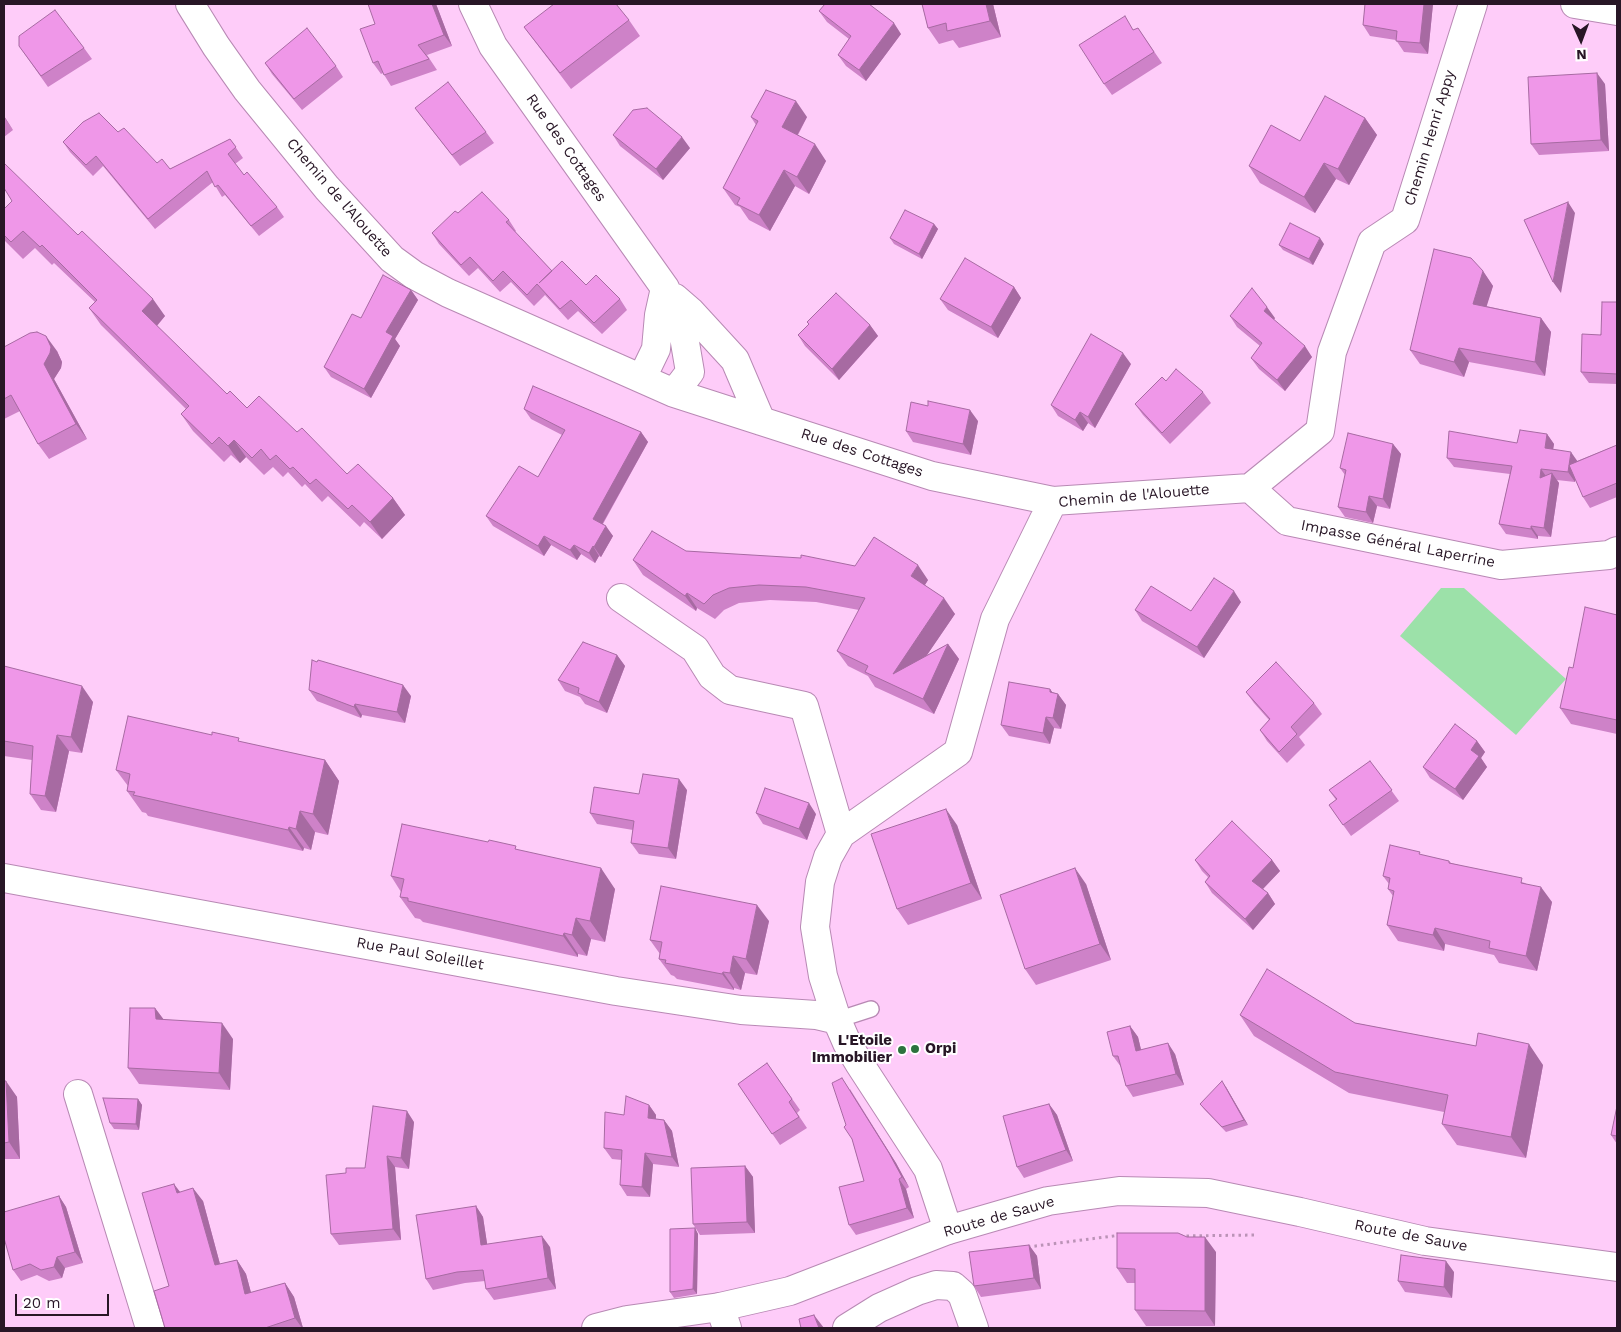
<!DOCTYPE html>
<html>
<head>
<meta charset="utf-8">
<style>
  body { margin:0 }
  #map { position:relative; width:1621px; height:1332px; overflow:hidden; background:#feccf9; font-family:"Work Sans",sans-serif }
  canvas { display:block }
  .frame { position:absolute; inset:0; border:5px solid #281626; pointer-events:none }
  .north { position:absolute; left:1556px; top:15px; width:50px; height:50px; -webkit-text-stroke:4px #fff; paint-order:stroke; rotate:178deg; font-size:14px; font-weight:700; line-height:20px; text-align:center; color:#281626 }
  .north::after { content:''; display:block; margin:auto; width:18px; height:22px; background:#281626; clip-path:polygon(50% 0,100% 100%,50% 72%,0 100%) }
  .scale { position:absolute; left:15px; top:1294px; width:94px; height:22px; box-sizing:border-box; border:2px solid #281626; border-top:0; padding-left:6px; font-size:15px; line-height:18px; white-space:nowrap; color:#281626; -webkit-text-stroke:4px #fff; paint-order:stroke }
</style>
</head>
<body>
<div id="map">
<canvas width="1621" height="1332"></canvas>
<div class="frame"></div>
<div class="north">N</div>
<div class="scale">20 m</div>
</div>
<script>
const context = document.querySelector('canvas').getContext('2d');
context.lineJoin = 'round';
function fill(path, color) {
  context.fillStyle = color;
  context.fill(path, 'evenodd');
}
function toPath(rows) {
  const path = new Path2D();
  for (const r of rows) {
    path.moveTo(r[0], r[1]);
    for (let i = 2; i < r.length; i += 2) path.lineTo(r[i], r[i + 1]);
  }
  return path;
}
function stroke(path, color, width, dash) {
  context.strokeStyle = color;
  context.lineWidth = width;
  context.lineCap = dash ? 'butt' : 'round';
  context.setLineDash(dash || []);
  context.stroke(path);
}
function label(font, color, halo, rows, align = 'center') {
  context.font = font + ' "Work Sans",sans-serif';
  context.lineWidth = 4;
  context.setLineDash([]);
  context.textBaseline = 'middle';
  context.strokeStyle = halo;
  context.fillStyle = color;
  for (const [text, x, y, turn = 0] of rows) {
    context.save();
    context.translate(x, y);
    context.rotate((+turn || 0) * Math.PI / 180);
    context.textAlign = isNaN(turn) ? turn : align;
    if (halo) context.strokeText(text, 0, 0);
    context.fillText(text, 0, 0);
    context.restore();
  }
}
fill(toPath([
  [1441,588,1464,588,1566,679,1516,735,1400,636]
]), '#9ce1a9');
const service = toPath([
  [837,1020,871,1009]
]);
const minor = toPath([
  [190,4,216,46,247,90,327,188,392,259,414,275,448,293,674,393,932,476,1053,501],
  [473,4,493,46,665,288,682,325,690,372,674,393],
  [1575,4,1617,11],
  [675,298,690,311,735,360,761,421],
  [642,378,656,349,659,315,665,288],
  [1250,488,1320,431,1332,352,1372,242,1405,220,1473,4],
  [1250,488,1287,521,1501,565,1609,555,1617,551],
  [621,598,695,649,712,676,730,690,804,706,841,834],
  [4,878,616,991,741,1010,816,1015,837,1020],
  [78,1094,150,1328],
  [948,1230,928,1169,859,1063,847,1043,837,1020,823,976,815,927,820,882,828,857,841,834,958,752,995,619,1053,501,1250,488],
  [720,1307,727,1328],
  [847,1328,879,1308,917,1291,936,1285,953,1286,962,1294,974,1328]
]);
const secondary = toPath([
  [596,1328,627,1320,720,1307,790,1291,948,1230,1048,1201,1119,1191,1208,1193,1300,1212,1425,1241,1617,1267]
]);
stroke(service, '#b889b4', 18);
stroke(minor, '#b889b4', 30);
stroke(secondary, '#b889b4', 30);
stroke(toPath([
  [1180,1236,1256,1235],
  [1028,1247,1121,1235]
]), '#bb93b7', 3, [2.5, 4]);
stroke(service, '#fff', 15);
stroke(minor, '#fff', 28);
stroke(secondary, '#fff', 28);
fill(toPath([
  [436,4,452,46,427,55,437,70,391,86,383,73,381,74,373,63],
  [922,4,993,4,1001,37,959,48,953,40,939,44,928,28],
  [1365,4,1433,4,1428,54,1404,52,1396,40,1370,36,1363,25],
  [819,11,901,34,866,81,846,66,838,55,849,39,827,22],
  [629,20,640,36,571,89,536,43,524,27],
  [1138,28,1162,63,1112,95,1104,84,1134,30],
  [19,46,84,48,92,59,48,87],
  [265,63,336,66,343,77,302,110,272,74],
  [1605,84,1609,151,1539,155,1531,144],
  [415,108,486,132,494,143,460,166],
  [4,116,13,130,4,137],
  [751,117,807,117,798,135,826,161,809,194,795,186,770,231,749,220,740,207,735,205,723,188,756,125],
  [1365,118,1377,135,1349,185,1336,179,1315,213,1260,183,1249,166,1300,141],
  [118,132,157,163,170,169,230,139,243,158,235,164,244,175,277,207,284,217,259,236,225,195,222,197,213,182,155,229,103,166,93,176,70,152,63,142],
  [613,135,690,148,663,180,620,146],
  [4,209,78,235,165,316,157,326,227,394,247,408,297,432,347,474,393,498,405,515,382,539,364,522,360,527,328,496,322,502,305,484,302,487,288,472,283,477,273,467,264,475,246,457,240,463,231,455,224,462,193,431,181,414,186,409,101,325,89,308,95,302,54,263,52,265,35,248,23,259,4,240],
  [458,213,509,220,516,231,515,232,552,271,620,299,627,310,602,334,578,311,568,320,545,295,534,306,511,282,500,292,478,268,469,276,439,244,432,233],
  [934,224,938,229,922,259,894,244,890,238],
  [1324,244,1313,265,1283,250,1279,245],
  [1483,271,1493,286,1486,306,1541,318,1551,332,1545,376,1469,362,1464,377,1420,364,1410,350],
  [1014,287,1021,298,998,338,948,310,940,299],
  [411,290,418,300,395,339,400,346,371,398,331,377,324,367,361,318],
  [1617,302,1617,384,1589,383,1581,372],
  [1230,316,1275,318,1274,320,1312,357,1285,391,1259,369,1251,358,1260,346,1237,327],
  [807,322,870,325,878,336,839,380,805,346,798,335,809,324],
  [4,347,57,351,62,362,61,368,54,379,87,439,49,459,38,444,20,411,4,419],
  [1131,364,1095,428,1088,423,1083,431,1058,416,1051,405],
  [1166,381,1203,392,1211,403,1170,444,1143,415,1135,404],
  [524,409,641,432,648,442,603,524,613,536,601,557,599,556,595,563,581,554,577,560,551,545,544,556,493,526,486,516,538,477,562,435,531,419],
  [978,421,971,455,913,442,906,431],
  [1547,434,1554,444,1553,449,1577,461,1617,445,1617,497,1590,508,1583,497,1575,479,1575,482,1557,480,1559,483,1551,537,1538,536,1538,539,1506,534,1499,524,1510,474,1454,467,1447,458,1517,443],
  [1393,444,1401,454,1390,509,1377,506,1373,523,1345,517,1338,507,1345,475,1340,468],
  [686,551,855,566,928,580,925,585,955,614,926,656,948,644,959,659,934,714,875,687,868,676,848,666,837,651,859,610,816,602,770,600,739,603,724,610,715,619,697,608,696,611,643,575,633,560],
  [1241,602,1204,658,1142,621,1135,610,1191,611],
  [1617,615,1617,734,1571,724,1560,708,1573,668],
  [617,655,625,666,607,713,585,704,580,697,565,691,558,680],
  [4,666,93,702,82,753,69,751,56,812,41,810,30,794,32,760,4,756],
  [1050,689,1052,692,1058,694,1066,705,1061,729,1054,728,1050,744,1009,736,1001,725],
  [309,690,411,696,405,723,362,715,361,718,317,701],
  [1246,692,1314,703,1322,714,1299,737,1305,745,1287,763,1267,741,1260,730,1269,720,1254,703],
  [1477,741,1485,752,1481,758,1487,767,1463,800,1430,778,1423,767],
  [241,742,325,760,339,781,328,835,315,832,311,850,304,848,303,851,148,816,146,813,142,812,127,791,128,786,116,770],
  [1370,761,1399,801,1351,836,1329,805,1336,800,1329,790],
  [687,790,676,859,639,854,631,843,633,830,597,824,590,813,639,794],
  [756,813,816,814,807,840,763,824],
  [957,825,982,899,908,925,897,909],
  [519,850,615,889,605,942,591,939,587,956,578,954,578,957,423,922,420,919,415,918,400,897,401,892,391,876],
  [1422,855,1449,861,1451,863,1525,883,1552,902,1537,971,1499,963,1494,955,1445,944,1444,951,1398,941,1387,925,1393,896,1388,889,1389,884,1383,876],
  [1195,860,1272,860,1280,871,1263,889,1268,893,1275,904,1253,930,1212,893,1205,882,1208,877,1202,871],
  [1086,884,1111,960,1036,985,1025,969],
  [769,921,757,975,745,973,741,990,734,988,734,990,677,979,674,976,671,975,659,959,660,954,650,940],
  [155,1008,164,1020,233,1039,230,1090,139,1084,128,1068],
  [1240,1015,1355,1023,1476,1046,1543,1065,1526,1158,1457,1145,1442,1124,1444,1112,1349,1093,1254,1036],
  [1130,1026,1138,1037,1141,1050,1175,1054,1184,1085,1133,1097,1126,1086,1121,1067,1113,1056],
  [767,1063,800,1110,797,1113,807,1128,780,1145,738,1084],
  [4,1081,17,1097,20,1159,4,1159],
  [1226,1087,1248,1125,1226,1132,1204,1109,1200,1104],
  [850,1089,896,1163,909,1187,906,1189,914,1218,856,1235,849,1225,864,1181,852,1139,846,1125],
  [138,1099,142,1105,139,1130,114,1129,110,1123],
  [1049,1104,1057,1115,1073,1161,1024,1178,1017,1167],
  [649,1105,656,1115,656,1119,664,1120,672,1131,679,1167,653,1164,650,1197,627,1196,620,1185,622,1160,612,1159,604,1148,624,1115],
  [1617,1106,1617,1144,1611,1135],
  [414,1122,409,1169,395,1167,401,1240,339,1245,331,1234,346,1173,365,1168],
  [745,1166,753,1177,755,1233,700,1235,693,1224],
  [180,1192,203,1201,220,1264,237,1260,246,1274,251,1293,285,1283,294,1297,303,1328,165,1328,169,1286],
  [59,1196,66,1207,83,1263,65,1268,62,1278,49,1281,37,1275,21,1281,13,1270],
  [476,1206,483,1217,487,1244,550,1247,556,1289,494,1300,486,1289,485,1281,465,1283,433,1290,426,1279],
  [695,1228,698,1234,697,1294,674,1298,670,1292],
  [1029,1245,1037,1256,1041,1289,981,1297,974,1286],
  [1216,1252,1215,1326,1146,1326,1135,1310,1135,1283,1127,1283,1117,1268],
  [1454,1272,1452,1298,1405,1292,1398,1281]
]), '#ce82c8');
fill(toPath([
  [432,4,436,4,452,46,444,35],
  [986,4,993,4,1001,37,990,21],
  [1424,4,1433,4,1428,54,1420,43],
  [894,23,901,34,866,81,859,70],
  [1597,73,1605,84,1609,151,1601,140],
  [796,101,807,117,793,143,782,127],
  [4,116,13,130,4,117],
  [1365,118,1377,135,1349,185,1338,169],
  [682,137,690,148,663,180,656,169],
  [815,144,826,161,809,194,797,177],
  [1324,163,1336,179,1315,213,1304,197],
  [784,170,795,186,770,231,759,215],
  [1568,202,1575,213,1561,293,1553,282],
  [934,224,938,229,922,259,919,254],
  [1320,238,1324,244,1313,265,1309,259],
  [1483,271,1493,286,1483,318,1473,304],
  [1014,287,1021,298,998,338,991,327],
  [411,290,418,300,395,339,400,346,371,398,364,389,386,332],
  [153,299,165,316,154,329,142,311],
  [1267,307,1275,318,1272,322,1264,311],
  [1541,318,1551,332,1545,376,1535,362],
  [870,325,878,336,839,380,832,369],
  [46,336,57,351,62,362,61,368,54,379,87,439,76,424,44,364],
  [1305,346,1312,357,1285,391,1277,380],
  [1459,348,1469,362,1464,377,1454,362],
  [1123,353,1131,364,1095,428,1088,417],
  [970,410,978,421,971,455,963,444],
  [1080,412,1088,423,1083,431,1075,420],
  [641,432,648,442,600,528,593,519],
  [1547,434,1554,444,1552,457,1545,448],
  [234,440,246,457,240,463,228,446],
  [1393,444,1401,454,1390,509,1383,499],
  [1571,452,1578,462,1575,482,1568,472],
  [1541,469,1548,479,1540,478],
  [1552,473,1559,483,1551,537,1544,528],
  [1369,496,1377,506,1373,523,1366,512],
  [393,498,405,515,382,539,370,522],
  [606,526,613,536,601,557,594,547],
  [1531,526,1538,536,1538,539,1531,529],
  [544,536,551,545,544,556,538,546],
  [574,545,581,554,577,560,570,550],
  [593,546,599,556,595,563,589,553],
  [918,565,928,580,921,591,911,576],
  [1234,591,1241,602,1204,658,1197,647],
  [687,593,697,608,696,611,685,596],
  [944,598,955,614,904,689,893,674],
  [948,644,959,659,934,714,923,699],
  [617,655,625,666,607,713,599,702],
  [403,685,411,696,405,723,397,712],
  [82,686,93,702,82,753,71,737],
  [1050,689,1057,699,1058,694,1066,705,1061,729,1053,718],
  [355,704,362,715,361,718,354,707],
  [1046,717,1054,728,1050,744,1043,733],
  [57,735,69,751,56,812,45,796],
  [1477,741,1485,752,1481,758,1487,767,1463,800,1455,789,1471,750],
  [325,760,339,781,328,835,313,814],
  [679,779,687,790,676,859,668,848],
  [809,803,816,814,807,840,799,829],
  [946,809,957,825,982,899,971,883],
  [300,811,315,832,311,850,296,829],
  [289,827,304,848,303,851,288,830],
  [1272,860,1280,871,1260,892,1252,881],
  [601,868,615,889,605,942,590,921],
  [1075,868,1086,884,1111,960,1100,944],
  [1541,887,1552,902,1537,971,1526,956],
  [1268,893,1275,904,1253,930,1245,919],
  [757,905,769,921,757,975,746,959],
  [576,918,591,939,587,956,572,935],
  [1435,928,1445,944,1444,951,1433,935],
  [564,933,578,954,578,957,563,936],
  [733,956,745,973,741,990,730,973],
  [723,972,734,988,734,990,722,974],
  [155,1008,167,1024,156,1019],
  [222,1023,233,1039,230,1090,219,1073],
  [1130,1026,1138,1037,1144,1062,1136,1051],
  [1168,1043,1175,1054,1184,1085,1176,1074],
  [1529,1044,1543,1065,1526,1158,1511,1137],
  [842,1078,896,1163,909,1187,902,1177],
  [6,1081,17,1097,20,1159,9,1142],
  [1222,1081,1226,1087,1248,1125,1244,1120],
  [138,1099,142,1105,139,1130,136,1124],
  [1049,1104,1057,1115,1073,1161,1066,1150],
  [649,1105,656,1115,655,1129,648,1118],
  [407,1111,414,1122,409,1169,401,1158],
  [664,1120,672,1131,679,1167,672,1157],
  [645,1153,653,1164,650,1197,642,1187],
  [387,1156,395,1167,401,1240,393,1229],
  [745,1166,753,1177,755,1233,747,1222],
  [899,1179,906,1189,914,1218,907,1208],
  [174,1184,184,1197,177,1193],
  [193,1188,203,1201,224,1279,215,1265],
  [59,1196,66,1207,83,1263,75,1252],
  [476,1206,483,1217,489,1256,481,1245],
  [695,1228,698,1234,697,1294,693,1289],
  [542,1236,550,1247,556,1289,548,1278],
  [1205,1237,1216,1252,1215,1326,1205,1311],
  [1029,1245,1037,1256,1041,1289,1034,1278],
  [57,1257,65,1268,62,1278,54,1267],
  [237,1260,246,1274,255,1307,245,1294],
  [1446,1261,1454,1272,1452,1298,1444,1287],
  [285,1283,294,1297,303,1328,302,1328,295,1318],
  [814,1315,824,1328,819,1328]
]), '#a76aa2');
const building = toPath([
  [368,4,432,4,444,35,418,45,429,59,384,75,378,61,373,63,360,29,375,24,368,4],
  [554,4,616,4,629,20,560,73,524,27,554,4],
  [825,4,869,4,894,23,859,70,838,55,851,36,819,11,825,4],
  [922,4,986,4,990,21,947,31,946,23,928,28,922,4],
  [1365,4,1424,4,1420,43,1396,41,1397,31,1363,25,1365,4],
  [55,10,84,48,41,76,19,46,19,36,55,10],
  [1125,16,1133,30,1138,28,1154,52,1104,84,1079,45,1125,16],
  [307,28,336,66,294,99,265,63,307,28],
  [1597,73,1601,140,1531,144,1528,77,1597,73],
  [448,82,486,132,452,155,415,108,448,82],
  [766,90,796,101,782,127,815,144,797,177,784,170,759,215,737,204,740,198,723,188,758,121,751,117,766,90],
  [1325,96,1365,118,1338,169,1324,163,1304,197,1249,166,1271,125,1300,141,1325,96],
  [647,108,682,137,656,169,613,135,633,110,647,108],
  [99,113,118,132,124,128,157,163,162,159,170,169,230,139,236,147,228,154,244,175,247,172,277,207,251,226,218,185,215,187,207,171,148,219,96,156,86,165,63,142,83,122,99,113],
  [4,163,78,235,82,231,153,299,142,311,227,394,230,391,247,408,259,396,297,432,302,428,347,474,358,464,393,498,370,522,352,505,348,509,316,479,310,484,293,467,290,469,276,455,270,460,261,449,252,458,234,440,228,446,219,437,212,444,181,414,189,406,89,308,97,300,42,245,40,247,23,231,11,242,4,235,4,209,12,201,4,188,4,163],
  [482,192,509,220,506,222,552,271,539,283,562,261,586,285,596,275,620,299,594,323,571,300,560,309,537,284,527,295,503,271,493,281,470,257,461,265,432,233,455,211,458,213,482,192],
  [1568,202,1553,282,1524,220,1568,202],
  [905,210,934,224,919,254,890,238,905,210],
  [1290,223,1320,238,1309,259,1279,245,1290,223],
  [1434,249,1471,258,1483,271,1473,304,1541,318,1535,362,1459,348,1454,362,1410,350,1434,249],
  [965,258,1014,287,991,327,940,299,965,258],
  [383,275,411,290,386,332,393,336,364,389,324,367,352,314,361,318,383,275],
  [1252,288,1267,307,1264,311,1305,346,1277,380,1251,358,1262,343,1230,316,1252,288],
  [836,293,870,325,832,369,798,335,809,324,807,322,836,293],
  [1602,302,1617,302,1617,374,1581,372,1582,334,1601,335,1602,302],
  [37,332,46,336,51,347,50,353,44,364,76,424,38,444,11,395,4,399,4,347,30,333,37,332],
  [1091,334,1123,353,1088,417,1080,412,1075,420,1051,405,1091,334],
  [1176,369,1203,392,1162,433,1135,404,1162,377,1166,381,1176,369],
  [533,386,641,432,593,519,606,526,594,547,593,546,589,553,574,545,570,550,544,536,538,546,486,516,519,466,538,477,565,430,524,409,533,386],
  [928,401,970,410,963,444,906,431,911,402,928,406,928,401],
  [1520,430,1547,434,1545,448,1571,452,1568,472,1541,469,1540,478,1552,473,1544,528,1531,526,1531,529,1499,524,1512,466,1447,458,1449,431,1517,443,1520,430],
  [1348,433,1393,444,1383,499,1369,496,1366,512,1338,507,1346,470,1340,468,1348,433],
  [1617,445,1617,483,1583,497,1569,465,1617,445],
  [652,531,686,551,801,558,801,555,855,566,874,537,918,565,911,576,944,598,893,674,948,644,923,699,865,672,868,666,837,651,865,598,806,587,759,585,729,588,713,595,704,604,687,593,685,596,633,560,652,531],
  [1214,578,1234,591,1197,647,1135,610,1151,586,1191,611,1214,578],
  [1585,607,1617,615,1617,720,1560,708,1569,667,1573,668,1585,607],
  [583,642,617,655,599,702,578,693,579,688,558,680,583,642],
  [312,660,317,662,318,660,403,685,397,712,355,704,354,707,309,690,312,660],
  [1276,662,1314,703,1291,727,1297,734,1279,752,1260,730,1270,719,1246,692,1276,662],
  [4,666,82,686,71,737,57,735,45,796,30,794,33,746,4,741,4,666],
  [1009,682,1050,689,1050,692,1058,694,1053,718,1046,717,1043,733,1001,725,1009,682],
  [128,716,212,735,212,732,239,738,238,741,325,760,313,814,300,811,296,829,289,827,288,830,133,795,135,792,127,791,130,774,116,770,128,716],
  [1455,724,1477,741,1471,750,1479,756,1455,789,1423,767,1455,724],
  [1370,761,1392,790,1343,825,1329,805,1337,799,1329,790,1370,761],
  [643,774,679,779,668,848,631,843,634,821,590,813,594,787,639,794,643,774],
  [765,788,809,803,799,829,756,813,765,788],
  [946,809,971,883,897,909,871,834,946,809],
  [1232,821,1272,860,1252,881,1268,893,1245,919,1205,882,1210,876,1195,860,1232,821],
  [402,824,488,842,489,840,516,846,515,849,601,868,590,921,576,918,572,935,564,933,563,936,408,901,408,898,400,897,404,879,391,876,402,824],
  [1390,845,1420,852,1419,854,1449,861,1449,863,1522,878,1521,883,1541,887,1526,956,1489,948,1490,941,1435,928,1433,935,1387,925,1394,891,1388,889,1390,878,1383,876,1390,845],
  [1075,868,1100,944,1025,969,1000,895,1075,868],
  [661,886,757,905,746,959,733,956,730,973,723,972,722,974,665,963,666,960,659,959,662,942,650,940,661,886],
  [1267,969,1355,1023,1476,1046,1478,1033,1529,1044,1511,1137,1442,1124,1448,1095,1335,1072,1240,1015,1267,969],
  [130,1008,155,1008,156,1019,222,1023,219,1073,128,1068,130,1008],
  [1130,1026,1136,1051,1168,1043,1176,1074,1126,1086,1118,1056,1113,1056,1107,1032,1130,1026],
  [767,1063,792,1099,789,1102,799,1117,772,1134,738,1084,767,1063],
  [842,1078,889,1153,902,1177,899,1179,907,1208,849,1225,839,1187,864,1181,852,1139,844,1127,846,1125,832,1083,842,1078],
  [4,1081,6,1081,9,1142,4,1143,4,1081],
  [1222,1081,1244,1120,1222,1127,1200,1104,1222,1081],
  [626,1096,649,1105,648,1118,664,1120,672,1157,645,1153,642,1187,620,1185,622,1150,604,1148,605,1112,624,1115,626,1096],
  [103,1098,138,1099,136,1124,110,1123,103,1098],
  [1049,1104,1066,1150,1017,1167,1003,1116,1049,1104],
  [373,1106,407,1111,401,1158,387,1156,393,1229,331,1234,326,1175,346,1173,346,1168,365,1168,373,1106],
  [1617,1106,1617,1136,1611,1135,1617,1106],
  [745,1166,747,1222,693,1224,691,1168,745,1166],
  [174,1184,177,1193,193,1188,215,1265,237,1260,245,1294,285,1283,295,1318,265,1328,165,1328,154,1291,169,1286,142,1193,174,1184],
  [59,1196,75,1252,57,1257,54,1267,41,1270,30,1264,13,1270,4,1238,4,1212,59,1196],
  [476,1206,481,1245,542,1236,548,1278,486,1289,483,1270,457,1272,426,1279,416,1215,476,1206],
  [695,1228,693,1289,670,1292,670,1229,695,1228],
  [1117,1233,1178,1233,1187,1237,1205,1237,1205,1311,1135,1310,1135,1269,1117,1268,1117,1233],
  [1029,1245,1034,1278,974,1286,969,1252,1029,1245],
  [1401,1255,1446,1261,1444,1287,1398,1281,1401,1255],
  [814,1315,819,1328,801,1328,799,1319,814,1315]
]);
fill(building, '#ef97e8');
stroke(building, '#a76aa2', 1);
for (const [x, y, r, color] of [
  [915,1049,5,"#2c723e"],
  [902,1050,5,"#2c723e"]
]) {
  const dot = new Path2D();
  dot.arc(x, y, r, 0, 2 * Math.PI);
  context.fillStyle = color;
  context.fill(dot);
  stroke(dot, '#fff', 2);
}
label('15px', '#281626', '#fff', [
  ["Chemin Henri Appy",1430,138,-73],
  ["Rue des Cottages",566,148,55],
  ["Chemin de l'Alouette",339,198,49],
  ["Rue des Cottages",862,453,18],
  ["Chemin de l'Alouette",1134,496,-5],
  ["Impasse Général Laperrine",1398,544,11],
  ["Rue Paul Soleillet",420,954,10],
  ["Route de Sauve",999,1217,-16],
  ["Route de Sauve",1411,1236,11]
]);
label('bold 15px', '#281626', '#fff', [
  ["L'Etoile",892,1041],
  ["Immobilier",892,1058],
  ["Orpi",925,1049,"left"]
], 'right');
</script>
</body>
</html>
